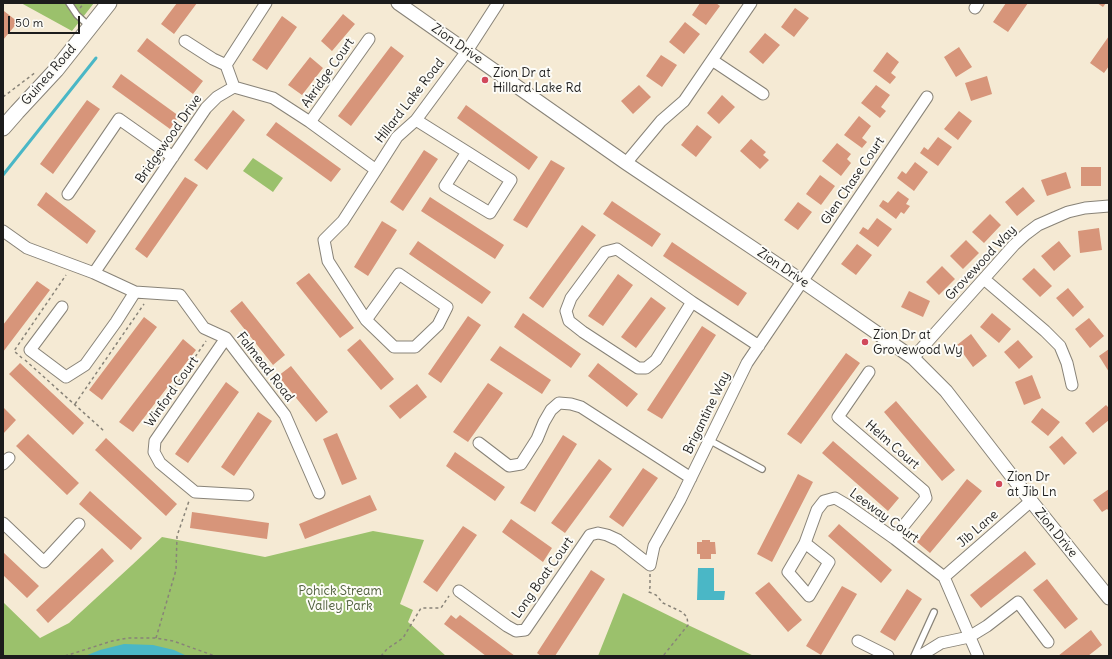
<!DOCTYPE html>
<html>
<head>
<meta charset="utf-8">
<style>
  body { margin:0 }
  #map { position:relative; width:1112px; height:659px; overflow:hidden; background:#f5ead4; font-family:Delius,sans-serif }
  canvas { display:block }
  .frame { position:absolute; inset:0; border:4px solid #1c1c1c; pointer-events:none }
  .scale { position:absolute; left:8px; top:16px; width:72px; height:18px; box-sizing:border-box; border:2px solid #1c1c1c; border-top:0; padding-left:5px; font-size:12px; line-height:14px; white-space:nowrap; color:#1c1c1c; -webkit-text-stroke:3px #fdfcf7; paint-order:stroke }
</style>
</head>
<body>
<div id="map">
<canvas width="1112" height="659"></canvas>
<div class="frame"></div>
<div class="scale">50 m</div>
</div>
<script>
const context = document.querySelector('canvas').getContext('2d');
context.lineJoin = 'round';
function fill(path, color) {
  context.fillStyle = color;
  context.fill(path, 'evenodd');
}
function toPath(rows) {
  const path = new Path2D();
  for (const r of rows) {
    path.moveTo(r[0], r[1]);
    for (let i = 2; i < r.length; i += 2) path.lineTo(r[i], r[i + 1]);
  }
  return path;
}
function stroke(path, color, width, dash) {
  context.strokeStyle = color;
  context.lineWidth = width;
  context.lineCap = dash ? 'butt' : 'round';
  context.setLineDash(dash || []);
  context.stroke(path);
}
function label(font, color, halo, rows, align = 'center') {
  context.font = font + ' Delius,sans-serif';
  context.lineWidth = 4;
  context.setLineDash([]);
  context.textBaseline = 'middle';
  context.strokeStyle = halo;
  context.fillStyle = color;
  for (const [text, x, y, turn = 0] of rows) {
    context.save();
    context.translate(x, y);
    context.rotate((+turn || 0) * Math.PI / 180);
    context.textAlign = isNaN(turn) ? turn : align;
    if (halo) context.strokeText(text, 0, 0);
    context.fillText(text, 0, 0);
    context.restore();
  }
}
fill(toPath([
  [21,3,94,3,72,31],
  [253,158,283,178,273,192,243,171],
  [373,531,424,540,400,604,413,610,408,622,446,656,3,656,3,602,40,638,69,623,132,565,162,537,265,557],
  [623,593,688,625,754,656,598,656]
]), '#9bc16c');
fill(toPath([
  [698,568,714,568,714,591,725,591,724,600,697,600],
  [124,644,153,645,174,650,187,656,85,656,100,650]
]), '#4ab7c6');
stroke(toPath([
  [3,175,96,58]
]), '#4ab7c6', 3);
fill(toPath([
  [177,3,197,3,174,34,161,24],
  [700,3,716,3,720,6,706,25,692,15],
  [1006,3,1028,3,1008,32,993,22],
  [1097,3,1106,3,1103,7],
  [795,8,809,18,794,37,781,27],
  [3,11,4,11,18,22,3,40],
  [343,14,355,24,332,51,321,41],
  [282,16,297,27,267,70,252,60],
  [685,22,700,34,684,54,669,42],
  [765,33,780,45,763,64,749,52],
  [1109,36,1109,66,1104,73,1090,63],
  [147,38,203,81,193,94,137,51],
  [391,46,404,56,351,126,338,116],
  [959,47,972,67,956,77,944,57],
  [887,52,899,62,891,73,896,77,890,84,873,71],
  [661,55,677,65,662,87,646,76],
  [310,57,323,68,302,95,288,85],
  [121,74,179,116,170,129,112,87],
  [987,76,992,94,971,101,965,83],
  [639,85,651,97,633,114,621,101],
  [876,85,890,95,881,107,886,111,880,118,861,103],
  [722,95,735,107,719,124,707,113],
  [87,100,100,109,53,174,40,164],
  [466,105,538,157,529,170,457,118],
  [233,110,245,120,207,170,194,160],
  [959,111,972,121,958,140,944,129],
  [859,116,871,126,862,138,867,142,862,148,844,135],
  [276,122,341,169,331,182,266,135],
  [697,125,712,137,696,157,681,145],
  [938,137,952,147,938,166,920,153,924,147,928,150],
  [751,139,766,152,763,155,769,160,760,169,740,151],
  [837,143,851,154,847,159,851,163,841,176,822,161],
  [424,150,438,159,403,211,390,202],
  [551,160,565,168,527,228,513,220],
  [915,162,928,172,914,191,897,178,902,171,906,174],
  [1081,167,1101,167,1101,186,1081,186],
  [1066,172,1071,188,1047,196,1041,180],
  [820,175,835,186,821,205,806,194],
  [185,177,198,185,147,258,135,249],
  [1023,187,1035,201,1017,216,1005,202],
  [898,191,909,199,906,204,910,206,904,214,901,212,896,219,879,206,883,200,888,203],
  [46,192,96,231,87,244,37,205],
  [430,197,504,245,495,259,421,211],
  [612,201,661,234,652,247,603,214],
  [798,202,812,212,798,230,784,220],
  [990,214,1001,225,984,243,972,232],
  [877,218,892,229,878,247,859,233,863,227,868,230],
  [382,221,397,230,368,276,354,267],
  [582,225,596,235,543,308,529,298],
  [1099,228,1102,250,1080,253,1078,231],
  [966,240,979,253,963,269,950,256],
  [418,241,491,292,482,304,409,254],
  [1059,241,1071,256,1054,271,1041,256],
  [672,242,747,293,738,306,663,256],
  [857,244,872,255,856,275,841,264],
  [942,266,955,279,939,295,926,282],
  [1034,268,1052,286,1040,297,1022,279],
  [309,273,354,328,340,338,296,283],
  [618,274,633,285,603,326,588,316],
  [37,281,50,290,3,352,3,325],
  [1068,288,1084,307,1073,317,1056,298],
  [909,291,930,301,923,317,901,307],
  [651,297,666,308,636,348,621,337],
  [242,301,285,355,273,365,230,311],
  [523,313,581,354,571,368,514,327],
  [992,313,1011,329,999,343,980,327],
  [468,316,481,325,441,383,428,374],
  [144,317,157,327,102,400,89,390],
  [1089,318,1104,336,1090,348,1075,329],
  [702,326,716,335,662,419,647,410],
  [971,334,987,356,973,367,957,345],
  [183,339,196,350,133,432,119,422],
  [360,339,394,379,381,390,347,350],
  [1018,340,1033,357,1019,369,1004,352],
  [500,346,551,380,542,394,490,360],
  [1109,349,1109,372,1099,356],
  [846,353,860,363,801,444,787,434],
  [20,363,84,423,73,435,9,374],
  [598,363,638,394,627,407,588,376],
  [291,366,328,412,316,422,278,376],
  [1032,375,1041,398,1024,405,1015,382],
  [226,382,239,392,188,463,175,454],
  [488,383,503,393,468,442,453,432],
  [417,384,427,397,400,419,389,406],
  [896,401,955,470,942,481,884,412],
  [1106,405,1109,408,1109,420,1093,433,1085,423],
  [4,408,16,420,3,434,3,409],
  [1042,408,1060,422,1048,436,1031,422],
  [258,412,272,421,234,476,221,467],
  [337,433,357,479,342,485,323,439],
  [28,434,79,483,67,495,16,446],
  [563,435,577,444,535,512,520,503],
  [1062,436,1077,453,1064,465,1049,447],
  [106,438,177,504,166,516,95,450],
  [833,441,899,498,888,511,822,453],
  [455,452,505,487,495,501,446,466],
  [599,459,612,469,565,533,551,523],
  [643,468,658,478,623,527,609,517],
  [798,474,813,482,772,562,757,554],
  [967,479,982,491,930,553,917,542],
  [1109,489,1109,511,1107,509,1102,512,1093,500],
  [90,491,142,538,131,550,79,504],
  [370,495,377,510,305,539,299,524],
  [192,512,269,523,267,539,190,528],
  [511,519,552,548,543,562,502,532],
  [839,524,892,570,881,583,828,536],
  [463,526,477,535,437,592,423,582],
  [702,540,710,540,710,542,715,542,716,554,711,554,711,559,700,559,700,554,697,554,697,542,702,542],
  [102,548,114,561,48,623,36,610],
  [1025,551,1036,564,981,608,970,595],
  [3,552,39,586,27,598,3,575],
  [591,570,605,579,555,656,541,656,537,653],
  [1047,579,1078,619,1065,629,1033,590],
  [769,582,802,620,788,632,755,593],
  [842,586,857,594,821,655,806,646],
  [907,589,922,599,895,641,880,632],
  [451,615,456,619,460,615,515,656,486,656,444,624],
  [1091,630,1102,645,1088,656,1058,656]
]), '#d7957a');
const service = toPath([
  [69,3,77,15,89,26],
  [709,440,762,469],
  [914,656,934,612]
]);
const minor = toPath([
  [975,8,978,3],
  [185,41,213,59,226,65,234,87],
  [712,60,763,94],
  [226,65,266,3],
  [416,120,467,152],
  [310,122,369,39],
  [467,152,511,180,490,213,445,186,467,152],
  [626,163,661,121,684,101,751,3],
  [68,194,119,119,173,157],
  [3,231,27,248,94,273,135,292,180,295,204,328,226,338,285,415,319,493],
  [617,249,692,302,656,360,646,368,638,368,583,332,569,321,566,311,571,298,605,252,617,249],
  [94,273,206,108,217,97,234,87,273,98,310,122,376,170],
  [399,274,447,307,438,325,415,347,394,347,366,320,399,274],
  [984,279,1045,331,1060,346,1067,363,1072,385],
  [692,302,759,346],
  [62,307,30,350,66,377,85,365,116,322,135,292],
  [366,320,328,261,324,240,343,221,376,170,397,137,416,120,467,51,498,3],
  [226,338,155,441,154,452,160,463,195,492,248,495],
  [913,358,1014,245,1026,234,1038,225,1054,218,1068,212,1085,208,1109,206],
  [869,372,838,417,924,491,926,498,905,524,895,539],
  [479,443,509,466,521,464,537,439,544,422,551,410,559,403,571,404,581,407,691,478],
  [3,464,9,458],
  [3,523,44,562,79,524],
  [805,543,829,562,809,596,788,572,805,543,817,510,824,501,835,498,847,505,895,539,944,577,978,656],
  [944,577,1031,501],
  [459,591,507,626,516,631,525,630,590,535,598,533,607,535,618,540,650,565,654,546,680,500,747,363,927,97],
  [858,641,888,656],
  [920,656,941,643,969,637,987,626,1018,602,1048,642]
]);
const tertiary = toPath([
  [398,3,626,163,802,281,913,358,946,391,1031,501,1109,598]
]);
const secondary = toPath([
  [3,128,17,112,56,70,109,3]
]);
stroke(service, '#888378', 8);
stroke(minor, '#888378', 13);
stroke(tertiary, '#888378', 15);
stroke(secondary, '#888378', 17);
stroke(toPath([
  [80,8,84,3],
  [3,97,36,72],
  [22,358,14,351,66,275],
  [25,360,104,431],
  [75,404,144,304],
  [148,426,206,341],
  [650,574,650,587,649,592,656,595,663,603,682,612,687,617,688,625,663,656],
  [156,638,176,570,177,536,189,501],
  [3,654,4,656],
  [65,656,112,641,128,638,156,638,173,641,215,656],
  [381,656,387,649,403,638,421,608,441,608,449,596]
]), '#888378', 1.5, [3, 3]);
stroke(service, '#fff', 5.5);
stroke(minor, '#fff', 11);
stroke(tertiary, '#fff', 13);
stroke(secondary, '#fff', 15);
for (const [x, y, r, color] of [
  [485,80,4,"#d1495b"],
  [865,342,4,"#d1495b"],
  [999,484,4,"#d1495b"]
]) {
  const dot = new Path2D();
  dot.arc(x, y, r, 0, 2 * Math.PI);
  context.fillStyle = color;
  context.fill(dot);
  stroke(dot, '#fdfcf7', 1.5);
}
label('13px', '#1c1c1c', '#fdfcf7', [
  ["Zion Drive",457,44,35],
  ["Akridge Court",328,73,-55],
  ["Guinea Road",49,75,-49],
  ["Hillard Lake Road",410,101,-52],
  ["Bridgewood Drive",169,139,-55],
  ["Glen Chase Court",853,181,-56],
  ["Grovewood Way",981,263,-47],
  ["Zion Drive",783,268,34],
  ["Falmead Road",265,367,52],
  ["Winford Court",172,392,-55],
  ["Brigantine Way",707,413,-64],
  ["Helm Court",892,445,41],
  ["Leeway Court",884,516,36],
  ["Jib Lane",978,529,-41],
  ["Zion Drive",1056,533,51],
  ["Long Boat Court",543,578,-55]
]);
label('13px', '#1c1c1c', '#fdfcf7', [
  ["Zion Dr at",493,73],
  ["Hillard Lake Rd",493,88],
  ["Zion Dr at",873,335],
  ["Grovewood Wy",873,350],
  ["Zion Dr",1007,477],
  ["at Jib Ln",1007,492]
], 'left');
label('13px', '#4f5e3c', '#fdfcf7', [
  ["Pohick Stream",340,591],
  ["Valley Park",340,606]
]);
</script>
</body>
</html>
